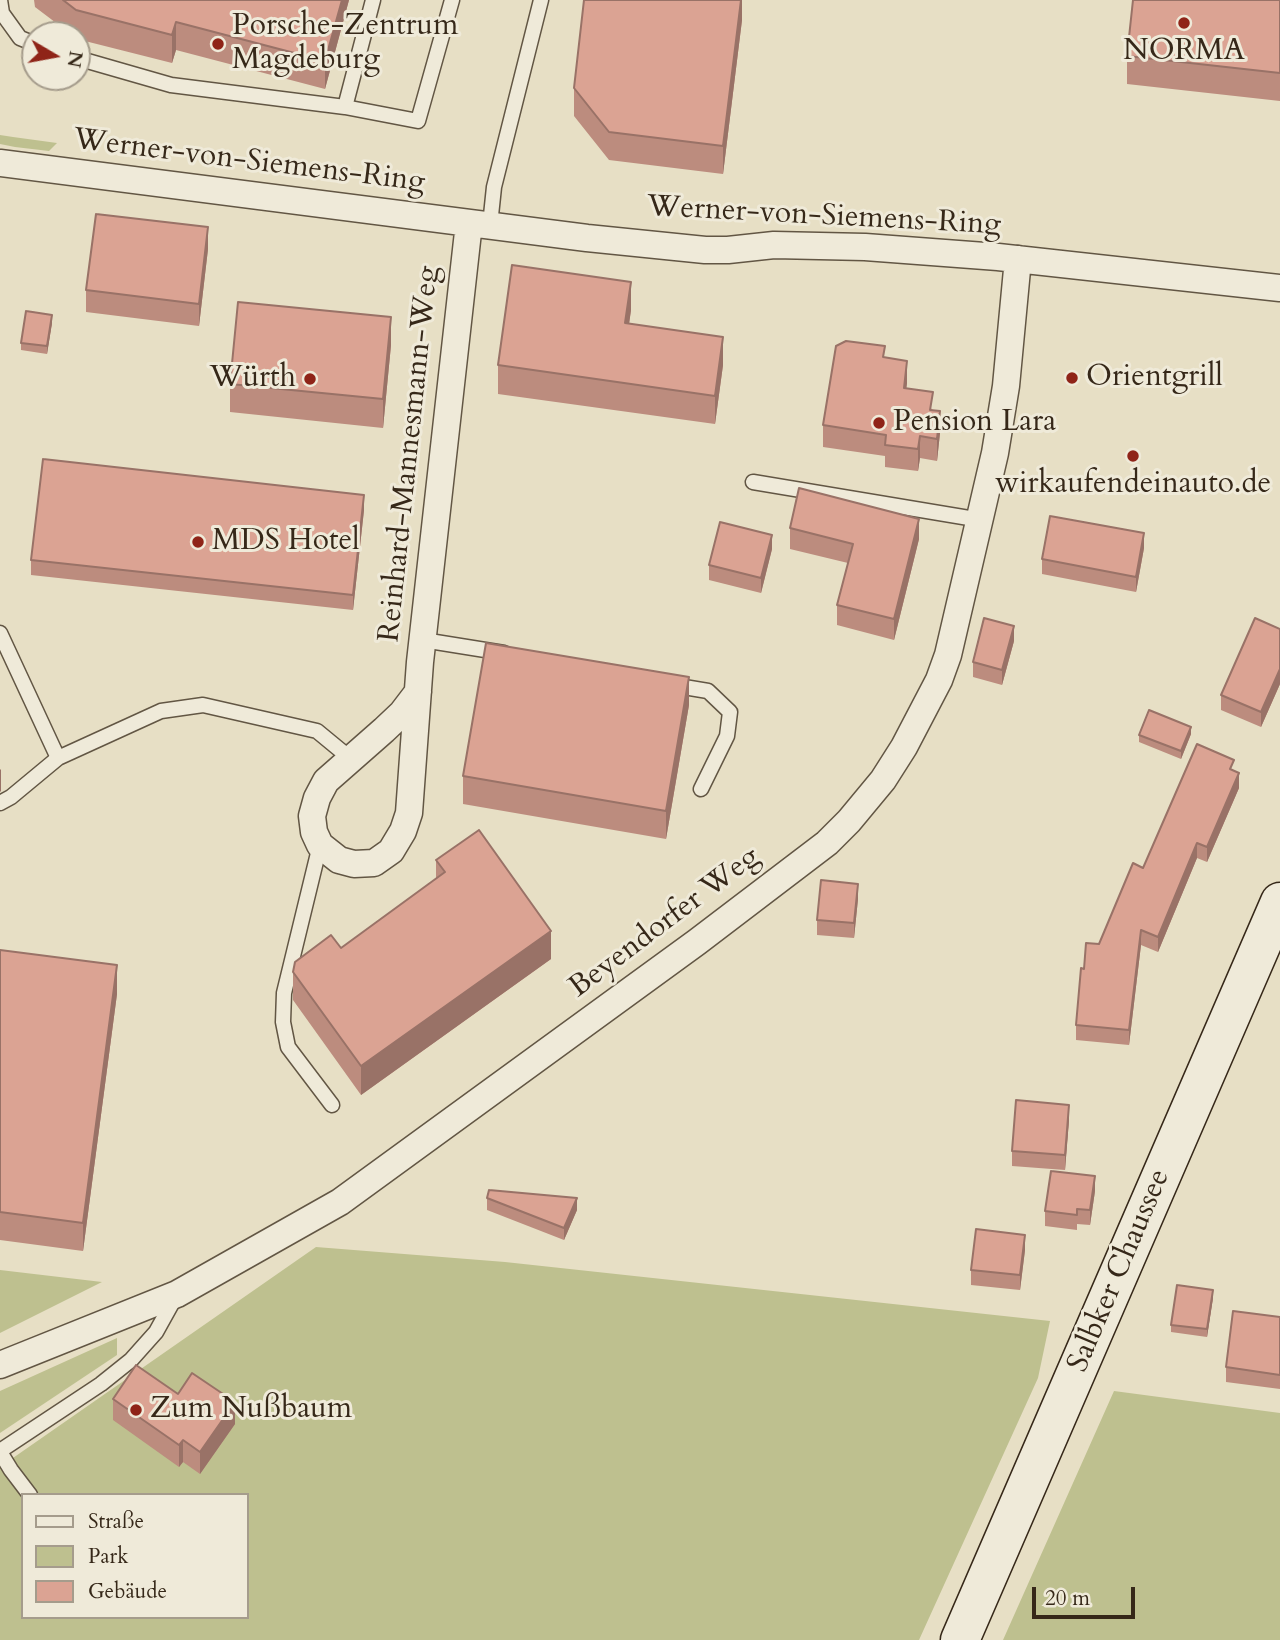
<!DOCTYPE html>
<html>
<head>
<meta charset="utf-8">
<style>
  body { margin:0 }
  #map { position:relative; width:1280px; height:1640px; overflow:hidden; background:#e7dfc5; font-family:Cardo,serif }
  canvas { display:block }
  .legend { position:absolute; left:21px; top:1493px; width:228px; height:126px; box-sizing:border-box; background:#efead9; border:2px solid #a59c8c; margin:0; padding:9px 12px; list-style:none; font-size:21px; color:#362819 }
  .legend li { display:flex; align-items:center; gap:14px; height:35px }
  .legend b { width:35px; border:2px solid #a59c8c }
  .north { position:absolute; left:21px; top:21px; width:70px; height:70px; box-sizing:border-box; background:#efead9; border:2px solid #a59c8c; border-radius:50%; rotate:100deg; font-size:19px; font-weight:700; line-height:28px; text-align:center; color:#362819 }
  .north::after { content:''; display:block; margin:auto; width:24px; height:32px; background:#8f2418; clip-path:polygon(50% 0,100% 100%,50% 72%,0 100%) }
  .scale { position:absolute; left:1032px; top:1587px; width:103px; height:32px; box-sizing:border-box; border:4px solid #362819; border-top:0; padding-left:9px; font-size:21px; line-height:24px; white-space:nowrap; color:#362819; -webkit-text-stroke:5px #efead9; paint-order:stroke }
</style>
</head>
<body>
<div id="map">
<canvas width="1280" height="1640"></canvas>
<ul class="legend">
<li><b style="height:9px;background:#efead9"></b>Straße</li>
<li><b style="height:19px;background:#bec08f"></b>Park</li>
<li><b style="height:19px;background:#dba393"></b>Gebäude</li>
</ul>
<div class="north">N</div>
<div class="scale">20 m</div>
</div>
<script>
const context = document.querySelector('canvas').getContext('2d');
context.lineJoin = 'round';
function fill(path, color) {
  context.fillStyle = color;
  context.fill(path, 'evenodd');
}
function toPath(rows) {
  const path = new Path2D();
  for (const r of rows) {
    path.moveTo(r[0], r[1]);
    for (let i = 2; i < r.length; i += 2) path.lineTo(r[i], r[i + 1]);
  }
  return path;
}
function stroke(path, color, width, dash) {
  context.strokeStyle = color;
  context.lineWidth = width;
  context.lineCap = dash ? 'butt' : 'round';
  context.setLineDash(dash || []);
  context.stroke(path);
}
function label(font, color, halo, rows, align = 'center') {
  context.font = font + ' Cardo,serif';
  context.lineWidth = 6;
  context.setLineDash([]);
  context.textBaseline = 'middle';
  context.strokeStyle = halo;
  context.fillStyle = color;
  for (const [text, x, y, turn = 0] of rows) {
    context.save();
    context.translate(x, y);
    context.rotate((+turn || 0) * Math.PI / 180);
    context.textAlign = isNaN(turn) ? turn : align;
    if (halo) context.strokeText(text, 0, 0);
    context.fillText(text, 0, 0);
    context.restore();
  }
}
fill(toPath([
  [0,135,13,137,57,143,49,151,15,147,0,144],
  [316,1247,505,1262,1050,1321,1038,1378,919,1640,0,1640,0,1467],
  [23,1495,247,1495,247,1617,23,1617],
  [0,1270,102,1282,0,1333],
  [117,1338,117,1355,0,1433,0,1391],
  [1114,1391,1280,1413,1280,1640,1003,1640]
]), '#bec08f');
const lane = toPath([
  [0,0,2,13,20,38,35,44],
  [77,58,171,85,345,107,418,121,452,0],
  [345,107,373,0],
  [490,225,494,187,541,0],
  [753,482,981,520],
  [0,633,58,758],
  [423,640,504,653],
  [672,685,708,691,730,712,727,736,701,789],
  [0,803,11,797,58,758,161,711,203,705,317,731,351,759],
  [320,845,284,993,283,1022,288,1047,332,1105],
  [0,1451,101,1384,131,1360,156,1332,176,1296],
  [0,1452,11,1470,30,1495]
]);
const street = toPath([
  [0,163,587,238,705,250,728,250,774,245,865,247,998,257,1280,288],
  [418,692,402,713,384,730,326,781,317,798,312,816,314,832,320,845,339,860,354,864,374,863,391,851,403,831,409,813,420,662,469,223],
  [0,1365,177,1294,340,1202,697,942,827,843,849,821,883,780,904,747,939,680,948,655,995,453,1006,386,1018,259]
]);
const secondary = toPath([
  [960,1640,1280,902]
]);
stroke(lane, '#625644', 17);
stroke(street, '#625644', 29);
stroke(secondary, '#362819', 41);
stroke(lane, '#efead9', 14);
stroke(street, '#efead9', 26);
stroke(secondary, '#efead9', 38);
fill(toPath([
  [34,0,349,0,325,89,176,50,172,63,77,39,77,35,72,35,35,7],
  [742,0,742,20,723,174,609,160,574,116,574,88],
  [1280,0,1280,101,1127,84,1127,56],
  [208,249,199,326,86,312,86,290],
  [631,310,629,324,723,365,715,424,498,394,498,365],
  [52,323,47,354,21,350,21,343],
  [391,345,383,428,230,412,230,384],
  [885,358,907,383,906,388,933,410,940,433,937,461,920,458,918,471,885,467,885,456,823,447,823,425],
  [364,510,353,610,31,575,31,560],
  [790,528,919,539,894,640,837,625,837,605,848,563,790,549],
  [1144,548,1136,592,1042,574,1042,559],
  [772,549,761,593,709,580,709,565],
  [1280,629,1280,684,1261,727,1221,710,1221,695],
  [1014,641,1002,685,973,677,973,662],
  [689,705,666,839,463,804,463,776],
  [1191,734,1181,759,1139,742,1139,735],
  [1234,771,1239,788,1207,862,1197,858,1158,952,1141,945,1129,1045,1076,1040,1076,1025,1084,969,1143,868],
  [436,860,551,959,361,1095,293,1000,293,972,341,948,436,879],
  [858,899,854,938,817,935,817,920],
  [0,950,117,994,83,1251,0,1240],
  [1069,1120,1065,1170,1012,1166,1012,1151],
  [1095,1191,1090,1225,1077,1224,1077,1230,1045,1226,1045,1211],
  [487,1198,577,1210,564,1240,487,1210],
  [1025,1250,1020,1290,971,1285,971,1270],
  [1213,1298,1207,1337,1171,1332,1171,1325],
  [1280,1317,1280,1389,1226,1382,1226,1367],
  [178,1394,235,1424,200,1474,183,1462,179,1467,113,1420,113,1399]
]), '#bc8c7e');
fill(toPath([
  [342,0,349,0,325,89,325,61],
  [741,0,742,0,742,20,723,174,723,146],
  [176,22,176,50,172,63,172,35],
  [208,227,208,249,199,326,199,304],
  [631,282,631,310,625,352,625,323],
  [52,315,52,323,47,354,47,346],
  [391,317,391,345,383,428,383,399],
  [723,337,723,365,715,424,715,396],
  [907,361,907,383,904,410,904,388],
  [940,411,940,433,937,461,937,439],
  [920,436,920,458,918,471,918,449],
  [364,495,364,510,353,610,353,595],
  [919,519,919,539,894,640,894,619],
  [1144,533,1144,548,1136,592,1136,577],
  [772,535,772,549,761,593,761,578],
  [1014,626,1014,641,1002,685,1002,670],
  [1280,669,1280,684,1261,727,1261,712],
  [689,677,689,705,666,839,666,811],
  [1191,727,1191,734,1181,759,1181,751],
  [1,769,1,791,0,792,0,770],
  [1239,773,1239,788,1207,862,1207,847],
  [1197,843,1197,858,1158,952,1158,937],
  [858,884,858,899,854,938,854,923],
  [1141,930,1141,945,1129,1045,1129,1030],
  [551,931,551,959,361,1095,361,1066],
  [117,965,117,994,83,1251,83,1223],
  [1069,1105,1069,1120,1065,1170,1065,1155],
  [1095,1176,1095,1191,1090,1225,1090,1210],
  [577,1198,577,1210,564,1240,564,1228],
  [1025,1235,1025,1250,1020,1290,1020,1275],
  [1213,1290,1213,1298,1207,1337,1207,1329],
  [235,1402,235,1424,200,1474,200,1452],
  [183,1440,183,1462,179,1467,179,1445]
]), '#997267');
const building = toPath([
  [63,0,342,0,325,61,176,22,172,35,76,10,63,0],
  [584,0,741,0,723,146,609,132,574,88,584,0],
  [1133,0,1280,0,1280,73,1127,56,1133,0],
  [96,214,208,227,199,304,86,290,96,214],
  [512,265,631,282,625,323,723,337,715,396,498,365,512,265],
  [238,302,391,317,383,399,230,384,238,302],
  [26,311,52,315,47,346,21,343,26,311],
  [846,341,885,346,883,357,907,361,904,388,933,392,930,410,940,411,937,439,920,436,918,449,885,445,886,435,823,425,836,346,846,341],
  [43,459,364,495,353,595,31,560,43,459],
  [799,488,919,519,894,619,837,605,853,544,790,528,799,488],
  [1050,516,1144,533,1136,577,1042,559,1050,516],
  [720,522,772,535,761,578,709,565,720,522],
  [984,618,1014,626,1002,670,973,662,984,618],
  [1255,618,1280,629,1280,669,1261,712,1221,695,1255,618],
  [486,643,689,677,666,811,463,776,486,643],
  [1149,710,1191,727,1181,751,1139,735,1149,710],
  [1197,744,1234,760,1230,769,1239,773,1207,847,1197,843,1158,937,1141,930,1129,1030,1076,1025,1081,968,1084,969,1086,943,1099,944,1133,863,1143,868,1197,744],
  [479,830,551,931,361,1066,293,972,295,962,331,935,341,948,445,872,436,860,479,830],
  [821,880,858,884,854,923,817,920,821,880],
  [0,950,117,965,83,1223,0,1212,0,950],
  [1016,1100,1069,1105,1065,1155,1012,1151,1016,1100],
  [1051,1171,1095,1176,1090,1210,1077,1209,1077,1215,1045,1211,1051,1171],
  [489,1190,577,1198,564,1228,487,1198,489,1190],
  [976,1229,1025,1235,1020,1275,971,1270,976,1229],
  [1177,1285,1213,1290,1207,1329,1171,1325,1177,1285],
  [1233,1311,1280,1317,1280,1375,1226,1367,1233,1311],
  [136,1365,178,1394,192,1373,235,1402,200,1452,183,1440,179,1445,113,1399,136,1365]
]);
fill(building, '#dba393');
stroke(building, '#997267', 2);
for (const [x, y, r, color] of [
  [1184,23,7,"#8f2418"],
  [218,44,7,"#8f2418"],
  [1072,378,7,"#8f2418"],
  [310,379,7,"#8f2418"],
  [879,423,7,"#8f2418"],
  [1133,456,7,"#8f2418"],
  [198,542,7,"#8f2418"],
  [136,1410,7,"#8f2418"]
]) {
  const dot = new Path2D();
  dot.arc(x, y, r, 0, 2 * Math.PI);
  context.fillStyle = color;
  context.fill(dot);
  stroke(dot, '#efead9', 2.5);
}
label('30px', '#362819', '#efead9', [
  ["Porsche-Zentrum",232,27],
  ["Magdeburg",232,61],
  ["NORMA",1184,52,"center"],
  ["Orientgrill",1086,378],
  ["Würth",296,379,"right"],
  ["Pension Lara",893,423],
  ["wirkaufendeinauto.de",1133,485,"center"],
  ["MDS Hotel",212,542],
  ["Zum Nußbaum",150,1410]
], 'left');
label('30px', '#362819', '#efead9', [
  ["Werner-von-Siemens-Ring",249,162,7],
  ["Werner-von-Siemens-Ring",824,217,3],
  ["Reinhard-Mannesmann-Weg",410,454,-84],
  ["Beyendorfer Weg",665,923,-37],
  ["Salbker Chaussee",1120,1271,-67]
]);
</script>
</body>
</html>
